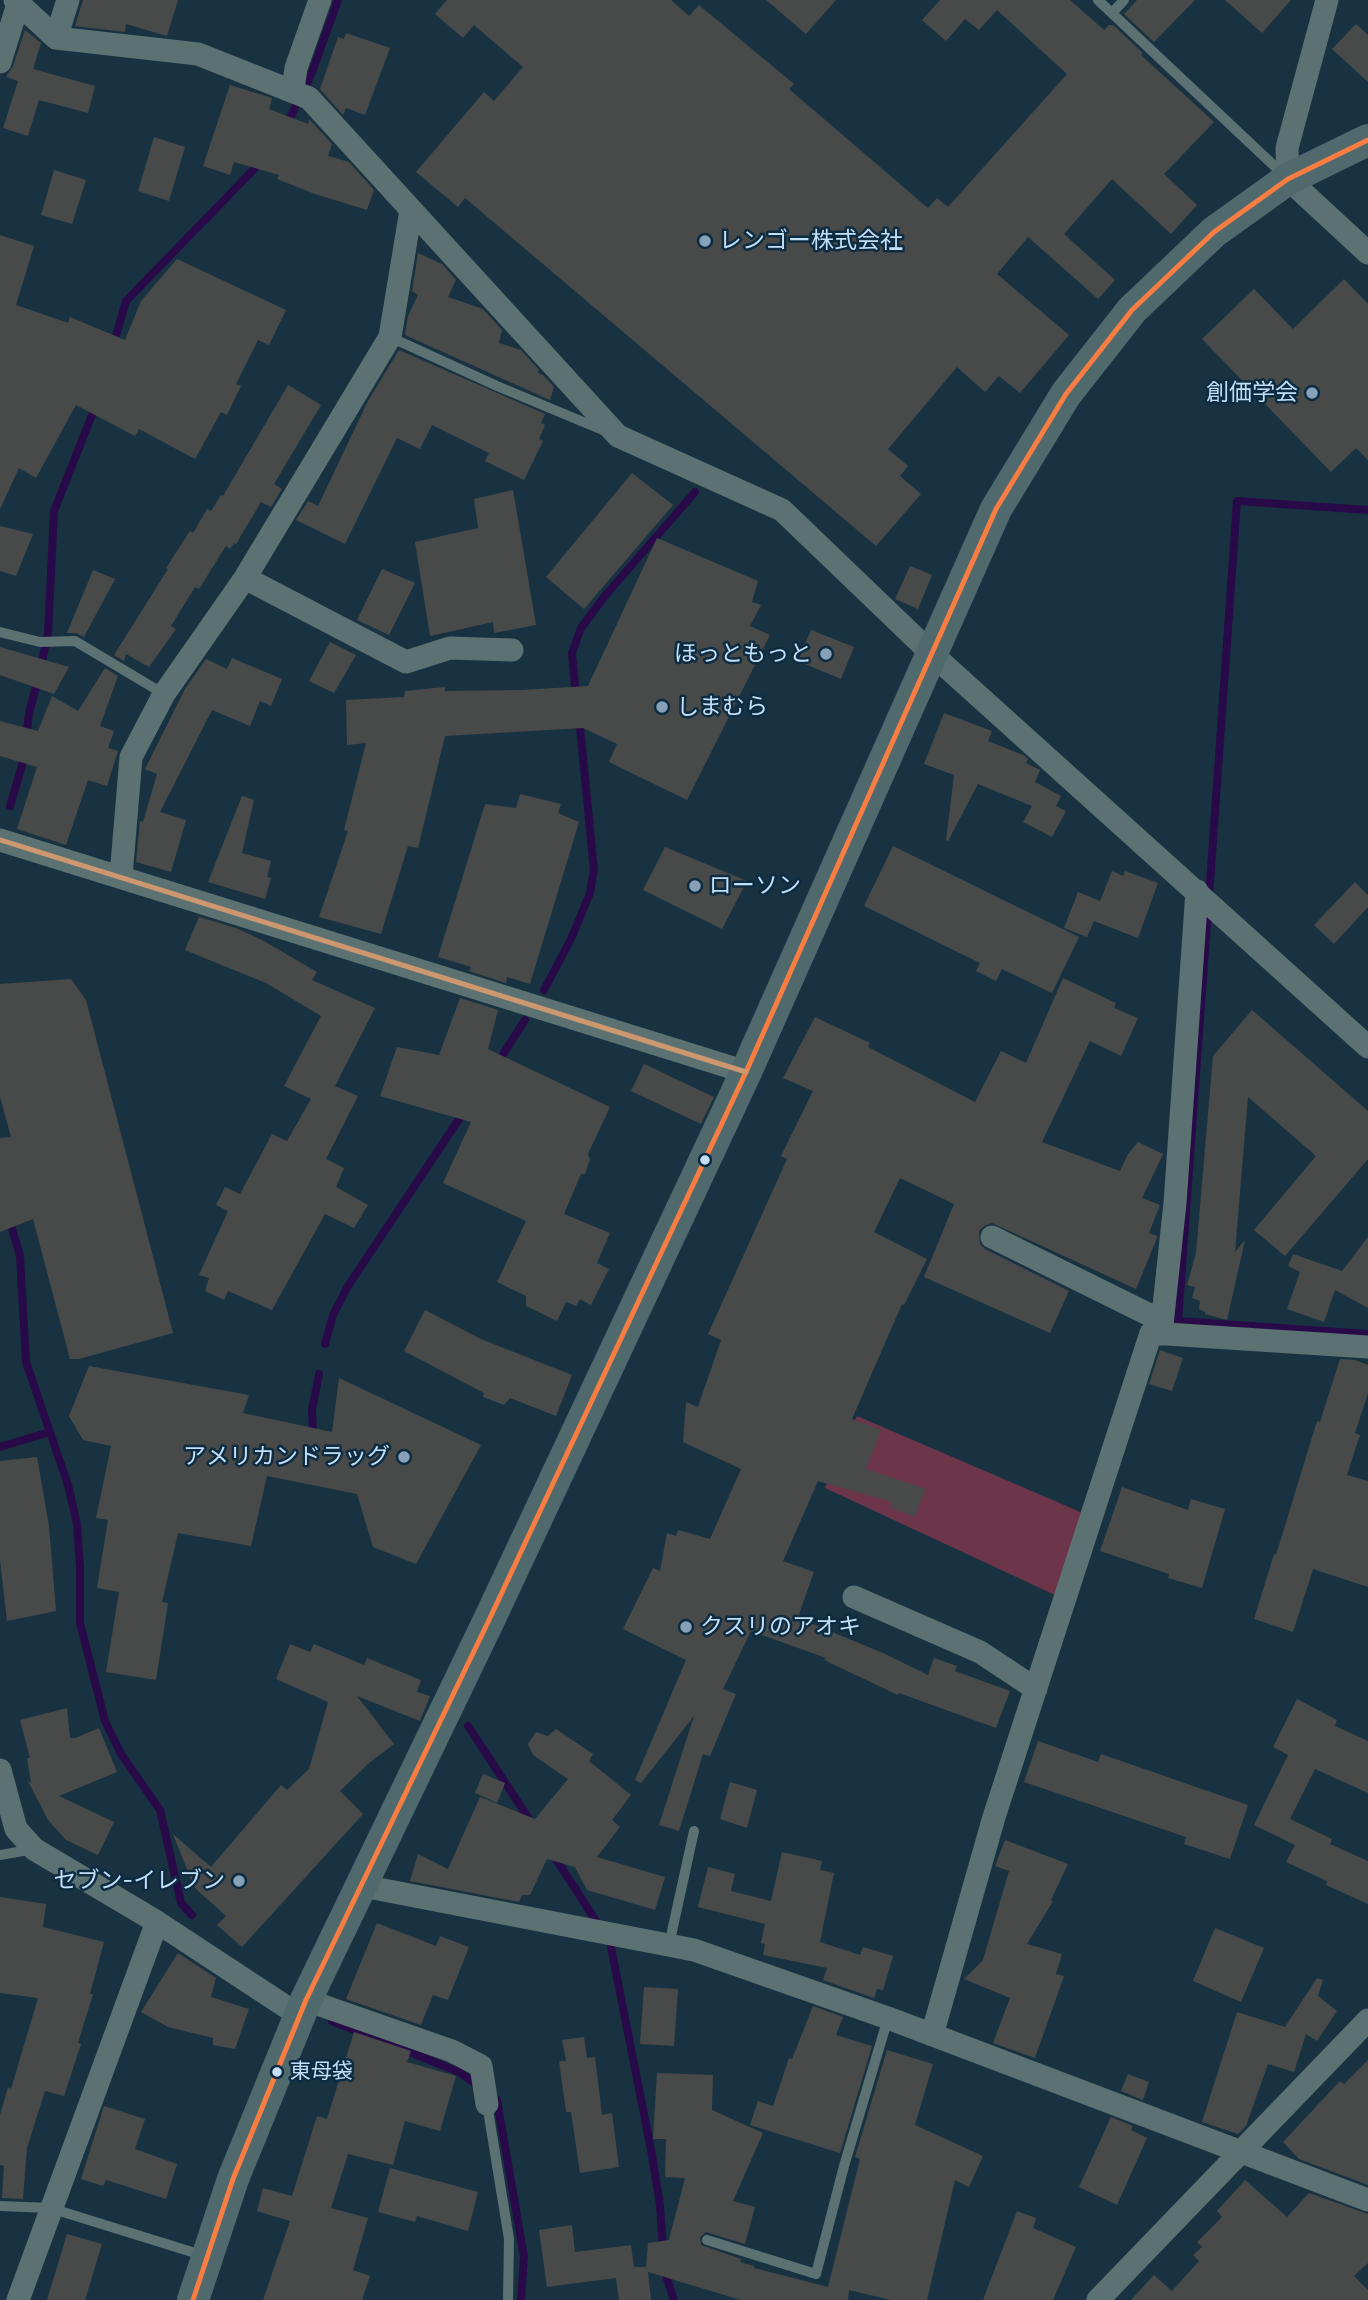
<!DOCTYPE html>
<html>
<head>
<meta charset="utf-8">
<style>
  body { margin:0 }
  canvas { display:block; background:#183242 }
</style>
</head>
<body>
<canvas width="1368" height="2300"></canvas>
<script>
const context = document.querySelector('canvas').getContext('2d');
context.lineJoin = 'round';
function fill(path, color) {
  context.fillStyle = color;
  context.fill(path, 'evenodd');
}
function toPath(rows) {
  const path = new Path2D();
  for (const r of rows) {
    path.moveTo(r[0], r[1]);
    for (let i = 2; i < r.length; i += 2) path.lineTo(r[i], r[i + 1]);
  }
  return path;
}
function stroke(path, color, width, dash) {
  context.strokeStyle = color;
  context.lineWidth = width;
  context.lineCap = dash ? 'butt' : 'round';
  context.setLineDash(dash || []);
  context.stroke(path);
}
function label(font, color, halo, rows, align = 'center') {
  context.font = font + ' Inter,"Noto Sans JP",sans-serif';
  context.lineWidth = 5;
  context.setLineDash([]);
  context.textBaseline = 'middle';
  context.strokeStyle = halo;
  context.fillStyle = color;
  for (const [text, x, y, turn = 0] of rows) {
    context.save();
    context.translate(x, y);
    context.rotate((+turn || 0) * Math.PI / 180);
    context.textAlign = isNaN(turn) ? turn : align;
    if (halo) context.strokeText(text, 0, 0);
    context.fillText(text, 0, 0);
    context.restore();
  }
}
fill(toPath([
  [857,1416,1085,1514,1055,1595,825,1488]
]), '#6c3549');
stroke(toPath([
  [287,124,311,75,338,0],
  [113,346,126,301,262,161],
  [41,667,48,633,54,511,96,405],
  [576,698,572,653,581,628,604,597,695,492],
  [26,739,29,713,38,679],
  [10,806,25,755],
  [1209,897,1237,501,1368,510],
  [1208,910,1178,1321,1368,1334],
  [544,990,571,939,590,893,594,870,579,717],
  [498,1062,525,1020],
  [9,1218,20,1256,26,1362,68,1485,77,1524,80,1567,80,1623,105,1721,121,1754,160,1810,181,1903,192,1915],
  [325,1344,333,1315,348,1286,465,1110],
  [313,1437,312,1410,319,1374],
  [0,1447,50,1432],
  [468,1726,533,1825],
  [552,1853,598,1924],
  [611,1947,652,2155,660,2205,663,2250],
  [332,2021,459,2072,480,2087],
  [494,2097,497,2100,524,2257,521,2300],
  [664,2270,674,2300]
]), '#280a48', 8);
fill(toPath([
  [83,0,178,0,167,36,126,24,125,32,75,26],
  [447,0,671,0,689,16,699,5,794,84,789,89,928,208,937,198,948,207,1067,74,997,10,979,30,965,19,946,41,922,20,940,0,1070,0,1104,30,1109,25,1113,25,1143,53,1141,55,1214,122,1164,174,1197,205,1171,234,1112,179,1064,234,1115,280,1098,299,1028,237,997,274,1069,335,1020,393,999,376,985,392,957,367,888,449,908,466,900,476,921,494,876,546,465,198,458,207,416,172,484,92,494,101,523,67,474,25,463,38,435,14],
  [766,0,836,0,806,34],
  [1137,0,1195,0,1154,42,1124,14],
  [1225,0,1291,0,1262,33],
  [1356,24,1368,35,1368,82,1332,49],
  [25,30,41,43,33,69,95,86,88,113,39,100,28,136,3,128,18,81,6,77,13,66],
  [346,33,390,48,365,115,346,108,343,115,320,89,338,37,344,39],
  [230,85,272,98,269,109,308,124,309,119,332,144,328,156,349,162,374,190,367,210,315,194,277,179,279,175,234,162,230,175,203,166],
  [154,137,185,147,169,201,138,191],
  [54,170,86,180,72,224,41,215],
  [0,235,34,246,16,305,68,323,70,317,125,340,141,301,177,259,286,310,269,345,258,340,236,384,241,386,227,415,221,412,195,459,139,429,135,436,76,405,36,478,19,468,0,509],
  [418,253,442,264,456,280,448,297,483,309,502,330,499,343,521,350,539,370,538,373,543,375,554,387,550,400,405,335,408,316,418,295,412,291],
  [1344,279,1368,304,1368,460,1356,448,1331,472,1202,339,1254,289,1293,329],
  [399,350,545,414,541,423,545,425,539,439,543,441,524,480,485,461,489,453,432,425,420,449,397,438,345,544,296,520,308,501,318,506,368,401],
  [288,385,321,405,274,484,282,489,271,507,261,502,236,544,234,543,230,549,226,546,199,589,195,587,171,626,176,629,149,667,126,654,124,661,114,655,168,569,166,568,190,531,193,533,207,509,211,511,221,495,223,496],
  [632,473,673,505,584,609,546,577],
  [513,490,536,625,494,633,493,622,430,636,415,542,478,528,474,499],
  [0,526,33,534,16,576,0,571],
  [657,538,758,581,752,602,761,605,750,626,770,635,687,800,609,762,617,744,583,728,445,736,418,848,408,846,381,934,319,917,348,831,344,830,366,743,347,745,346,700,404,697,405,691,445,687,445,691,522,690,588,686],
  [910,566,932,575,918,609,895,599],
  [382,569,415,583,389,635,357,620],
  [93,570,115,579,84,637,76,633,67,633],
  [811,630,854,647,841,679,798,661],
  [330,642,356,655,334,693,309,681],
  [0,647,69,667,54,694,0,675],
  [232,658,282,679,271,706,260,701,250,726,212,710,160,812,186,820,171,872,136,862,140,821,143,822,157,774,145,769,185,689,206,659,227,669],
  [105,668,118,676,100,726,114,731,108,748,118,751,107,786,88,780,66,845,17,829,37,767,0,756,0,721,38,731,52,696,78,711],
  [944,713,992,731,988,741,1023,755,1028,759,1026,763,1040,770,1035,782,1061,796,1056,806,1066,811,1052,837,1023,822,1032,806,978,784,948,841,946,840,954,775,924,764],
  [520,794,561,804,558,813,579,822,530,984,507,977,506,983,469,971,471,967,438,957,485,804,516,808],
  [242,796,254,800,242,853,271,861,267,877,271,878,265,899,208,882],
  [893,846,1079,937,1052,993,1002,969,996,981,976,971,980,963,864,906],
  [665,847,747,881,722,929,643,890],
  [1112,871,1123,876,1125,871,1158,883,1138,938,1094,921,1087,937,1064,928,1078,892,1100,901],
  [1355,882,1368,895,1368,907,1334,944,1314,925],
  [199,917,236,928,262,940,317,972,312,980,375,1008,335,1086,358,1096,326,1159,344,1168,336,1187,368,1205,354,1228,325,1214,272,1310,228,1291,224,1300,205,1291,209,1278,199,1275,228,1211,216,1205,225,1187,240,1194,272,1134,287,1141,311,1099,284,1086,321,1016,266,983,185,950],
  [1063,978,1116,1003,1114,1008,1138,1018,1121,1056,1090,1041,1042,1142,1120,1171,1128,1154,1138,1142,1163,1154,1142,1198,1160,1205,1149,1233,1157,1236,1157,1238,1136,1289,992,1223,984,1226,979,1231,980,1244,985,1249,1069,1291,1050,1333,924,1277,954,1204,900,1178,874,1232,927,1259,904,1305,902,1304,852,1419,881,1430,866,1469,926,1489,914,1517,890,1507,892,1502,818,1481,783,1561,814,1572,799,1614,805,1616,803,1620,883,1653,928,1675,934,1658,957,1666,955,1671,1010,1691,996,1728,899,1693,898,1695,824,1660,826,1658,751,1631,723,1689,736,1694,710,1756,703,1754,679,1831,659,1825,694,1716,641,1783,635,1780,686,1660,623,1629,653,1568,660,1571,667,1533,676,1536,678,1530,710,1539,741,1469,683,1442,686,1402,698,1407,721,1340,708,1334,787,1159,781,1156,813,1091,783,1078,815,1017,870,1043,868,1047,975,1102,1001,1051,1026,1063],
  [71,979,86,1000,173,1333,79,1359,70,1359,33,1219,0,1232,0,1138,11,1137,0,1097,0,984],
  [460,998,498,1010,488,1049,610,1107,588,1154,590,1159,585,1174,581,1174,564,1214,610,1233,597,1263,609,1269,591,1305,580,1299,576,1306,566,1302,557,1321,526,1306,526,1296,497,1282,526,1221,443,1183,471,1122,380,1096,397,1047,439,1055],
  [1252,1010,1368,1111,1368,1159,1285,1256,1254,1230,1316,1156,1248,1097,1235,1252,1245,1240,1227,1320,1205,1314,1205,1312,1199,1309,1200,1301,1192,1298,1195,1287,1187,1285,1196,1253,1213,1056],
  [644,1064,714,1097,701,1124,631,1091],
  [1368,1237,1368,1308,1335,1290,1324,1322,1287,1309,1300,1272,1288,1266,1293,1254,1342,1271],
  [425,1310,481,1339,572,1375,556,1416,510,1398,504,1405,483,1397,484,1393,404,1351],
  [1160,1350,1183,1358,1172,1391,1149,1384],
  [1340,1359,1355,1360,1368,1365,1368,1393,1355,1433,1360,1435,1347,1475,1368,1481,1368,1587,1313,1569,1293,1632,1254,1619,1274,1554,1276,1555,1317,1421,1320,1422],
  [89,1366,249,1395,243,1413,332,1432,339,1378,481,1445,416,1564,373,1547,357,1494,267,1476,251,1546,178,1533,162,1602,168,1603,156,1680,106,1672,119,1592,97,1588,108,1520,96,1518,111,1446,83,1440,69,1416],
  [37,1457,49,1526,56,1611,7,1621,0,1560,0,1461],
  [1122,1487,1188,1510,1191,1499,1225,1509,1202,1588,1168,1578,1169,1574,1100,1551],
  [290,1644,310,1652,314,1644,364,1665,367,1658,421,1680,417,1692,430,1696,420,1721,357,1696,394,1744,369,1763,340,1791,363,1814,242,1947,217,1925,226,1916,194,1887,173,1834,211,1867,281,1785,287,1790,309,1769,328,1702,276,1679],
  [1297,1699,1337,1720,1335,1726,1368,1741,1368,1793,1315,1769,1290,1819,1332,1839,1330,1844,1368,1861,1368,1904,1326,1885,1327,1881,1286,1862,1295,1845,1254,1825,1288,1755,1273,1747],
  [67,1708,70,1738,75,1738,99,1728,117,1772,59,1796,114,1822,98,1855,66,1840,48,1820,28,1781,31,1783,27,1758,30,1758,20,1720],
  [556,1729,593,1754,589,1761,631,1795,612,1820,620,1827,597,1857,665,1877,655,1910,587,1890,575,1867,547,1859,530,1895,522,1895,519,1902,410,1881,418,1854,448,1869,480,1797,535,1819,568,1779,533,1755,528,1744,536,1732,548,1736],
  [1038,1741,1098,1762,1101,1754,1248,1805,1230,1859,1184,1844,1186,1837,1024,1782],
  [483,1774,505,1783,497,1803,475,1793],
  [730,1782,757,1790,747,1828,720,1819],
  [1005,1840,1068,1864,1051,1900,1053,1901,1027,1944,1062,1954,1056,1974,1064,1976,1035,2058,993,2043,1010,1998,964,1979,983,1960,1009,1871,995,1866],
  [782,1852,822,1861,820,1870,834,1873,820,1942,860,1955,863,1947,893,1956,883,1990,877,1989,874,1998,823,1980,827,1968,763,1955,765,1944,761,1943,765,1924,698,1907,708,1867,735,1874,731,1891,771,1901],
  [0,1897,46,1904,43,1927,104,1942,90,1994,93,1994,78,2043,81,2044,64,2096,45,2091,27,2148,23,2199,2,2198,4,2166,0,2165,0,2115,8,2087,11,2089,38,1998,0,1993],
  [377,1923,436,1946,440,1936,469,1947,448,2000,433,1995,421,2025,346,1999],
  [1215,1928,1264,1948,1241,2002,1193,1981],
  [178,1953,216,1978,211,1997,249,2009,235,2049,213,2045,213,2038,168,2027,141,2012],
  [1317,1978,1323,1980,1318,1996,1337,2011,1317,2041,1306,2034,1294,2072,1268,2064,1246,2126,1238,2134,1202,2122,1237,2012,1285,2027],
  [644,1987,678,1989,674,2046,640,2044],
  [813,2006,843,2017,836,2035,872,2046,840,2153,750,2125,758,2101,773,2106,789,2058,792,2059],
  [354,2032,411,2051,407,2062,456,2076,440,2131,405,2121,393,2165,348,2154,331,2208,368,2218,353,2270,370,2276,362,2300,263,2300,290,2221,257,2211,263,2188,292,2196,317,2116,327,2119],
  [584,2037,587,2058,595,2057,602,2115,612,2113,619,2167,580,2173,571,2112,566,2112,559,2061,566,2061,562,2040],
  [887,2050,933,2064,915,2125,983,2156,969,2187,955,2180,927,2300,891,2300,849,2290,848,2300,741,2300,648,2272,651,2300,619,2300,616,2278,547,2287,539,2230,572,2225,575,2252,631,2245,634,2267,646,2267,648,2243,669,2240,685,2178,665,2177,666,2139,653,2139,657,2073,713,2075,712,2110,763,2133,733,2201,755,2207,745,2244,706,2232,700,2237,701,2245,741,2259,740,2262,754,2266,754,2268,828,2287,860,2159,855,2157],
  [1368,2060,1368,2185,1299,2159,1283,2142,1340,2081,1344,2084],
  [1128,2074,1149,2082,1143,2100,1121,2091],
  [104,2106,145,2119,135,2149,177,2164,166,2199,106,2180,103,2186,81,2179],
  [1111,2117,1133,2126,1131,2130,1147,2138,1117,2205,1079,2187],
  [390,2168,478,2192,468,2231,417,2216,415,2222,378,2212],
  [1245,2180,1287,2217,1309,2193,1368,2214,1368,2263,1354,2276,1368,2290,1368,2300,1131,2300,1154,2275,1172,2291,1199,2261,1193,2255,1202,2247,1197,2242,1222,2217,1217,2211],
  [1017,2211,1036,2218,1033,2228,1076,2247,1053,2300,983,2300],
  [67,2234,102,2244,85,2300,47,2300]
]), '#474a49');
stroke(toPath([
  [1098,0,1286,177],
  [1112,13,1124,0],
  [390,337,497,386,605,431],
  [0,632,40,642,75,641,164,694],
  [0,1855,34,1849],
  [669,1945,694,1831],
  [487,2104,509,2239,508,2300],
  [0,2206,50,2208,205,2256],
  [707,2240,816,2274,844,2166,888,2018]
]), '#5c7171', 10);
stroke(toPath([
  [15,0,56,38,198,54,309,98,618,436,782,510,932,654,1368,1047],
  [1327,0,1287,148,1288,179,1368,253],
  [56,38,68,0],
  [0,62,18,4],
  [293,90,296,68,320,0],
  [245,578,406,662,450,648,512,650],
  [0,840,746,1072],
  [121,876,131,757,164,694,245,578,390,337,411,210],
  [992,1237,1162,1321],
  [1161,1334,1175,1203,1197,891],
  [854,1597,980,1652,1036,1689],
  [0,1770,16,1829,34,1849,157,1922,300,2016],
  [363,1886,694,1950,888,2018,1368,2200],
  [306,2000,452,2051,481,2066,487,2104],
  [932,2035,994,1817,1151,1333,1368,1347],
  [18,2300,157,1922],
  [1098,2300,1368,2020]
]), '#5c7171', 23);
stroke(toPath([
  [193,2300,233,2179,306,2000,489,1620,746,1072,996,509,1066,394,1132,310,1214,232,1288,179,1368,140]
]), '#4f696d', 32);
stroke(toPath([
  [193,2300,233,2179,306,2000,489,1620,746,1072,996,509,1066,394,1132,310,1214,232,1288,179,1368,140]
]), '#f77d43', 5);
stroke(toPath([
  [0,840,746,1072]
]), '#cd976f', 5);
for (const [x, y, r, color] of [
  [705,241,7,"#87a2b8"],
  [1312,393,7,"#87a2b8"],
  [826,654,7,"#87a2b8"],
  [662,707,7,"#87a2b8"],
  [695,886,7,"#87a2b8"],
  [705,1160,6,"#c3dff7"],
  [404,1457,7,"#87a2b8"],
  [686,1627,7,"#87a2b8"],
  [239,1881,7,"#87a2b8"],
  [277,2072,6,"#c3dff7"]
]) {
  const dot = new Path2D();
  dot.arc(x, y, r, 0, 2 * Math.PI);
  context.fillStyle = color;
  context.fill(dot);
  stroke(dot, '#0d2b41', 2.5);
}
label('21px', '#c3dff7', '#0d2b41', [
  ["東母袋",290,2072]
], 'left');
label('23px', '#c3dff7', '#0d2b41', [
  ["レンゴー株式会社",719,241],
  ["創価学会",1298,393,"right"],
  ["ほっともっと",812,654,"right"],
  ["しまむら",676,707],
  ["ローソン",709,886],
  ["アメリカンドラッグ",390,1457,"right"],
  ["クスリのアオキ",700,1627],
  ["セブン-イレブン",225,1881,"right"]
], 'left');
</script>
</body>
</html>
